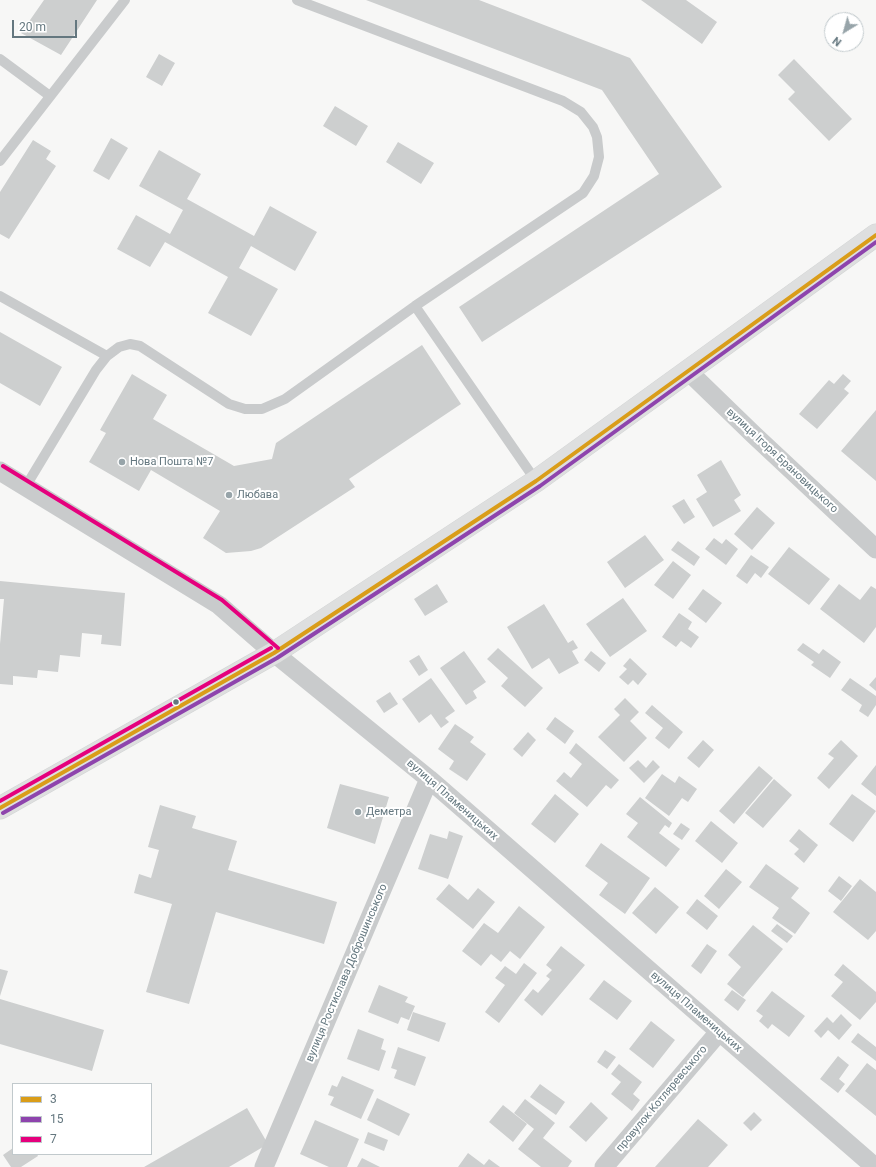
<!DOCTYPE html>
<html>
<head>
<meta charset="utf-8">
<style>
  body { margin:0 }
  #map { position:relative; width:876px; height:1167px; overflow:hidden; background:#f7f7f6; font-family:Roboto,sans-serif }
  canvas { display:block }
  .legend { position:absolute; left:12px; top:1083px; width:140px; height:72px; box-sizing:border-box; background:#fff; border:1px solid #c1c9cc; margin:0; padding:5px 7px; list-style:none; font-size:12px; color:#64777f }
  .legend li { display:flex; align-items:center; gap:8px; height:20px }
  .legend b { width:20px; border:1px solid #c1c9cc }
  .north { position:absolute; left:824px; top:12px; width:40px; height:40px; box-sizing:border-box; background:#fff; border:1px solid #c1c9cc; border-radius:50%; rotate:217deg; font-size:11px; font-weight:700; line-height:16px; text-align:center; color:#64777f }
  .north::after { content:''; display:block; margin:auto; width:14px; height:18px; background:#97a4a9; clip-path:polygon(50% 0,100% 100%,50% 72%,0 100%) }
  .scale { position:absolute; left:12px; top:20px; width:65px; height:18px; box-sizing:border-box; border:2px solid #64777f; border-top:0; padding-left:5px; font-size:12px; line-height:14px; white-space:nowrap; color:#64777f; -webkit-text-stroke:3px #fff; paint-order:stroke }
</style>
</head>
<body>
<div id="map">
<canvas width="876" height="1167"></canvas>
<ul class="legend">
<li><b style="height:5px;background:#da9d19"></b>3</li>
<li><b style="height:5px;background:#8e44ad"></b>15</li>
<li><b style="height:5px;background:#e5007d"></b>7</li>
</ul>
<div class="north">N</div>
<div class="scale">20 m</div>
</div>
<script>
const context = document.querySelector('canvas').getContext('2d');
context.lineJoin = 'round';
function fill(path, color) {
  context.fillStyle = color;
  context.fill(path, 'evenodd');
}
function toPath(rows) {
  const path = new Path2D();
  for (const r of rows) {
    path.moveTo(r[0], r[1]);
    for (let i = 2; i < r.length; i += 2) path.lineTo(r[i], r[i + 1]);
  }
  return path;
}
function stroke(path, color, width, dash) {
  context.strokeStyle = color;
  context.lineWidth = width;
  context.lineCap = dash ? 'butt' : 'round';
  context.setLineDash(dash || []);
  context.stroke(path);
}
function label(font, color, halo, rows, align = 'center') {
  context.font = font + ' Roboto,sans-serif';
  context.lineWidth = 4;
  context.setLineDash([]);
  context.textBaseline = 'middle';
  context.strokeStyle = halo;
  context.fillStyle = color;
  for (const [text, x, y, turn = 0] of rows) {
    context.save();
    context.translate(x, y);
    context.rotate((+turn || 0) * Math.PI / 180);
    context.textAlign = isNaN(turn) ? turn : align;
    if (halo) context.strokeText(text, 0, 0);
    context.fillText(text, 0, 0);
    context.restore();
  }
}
fill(toPath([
  [44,0,97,0,61,55,21,33],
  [366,0,479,0,630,58,722,187,482,342,459,307,659,174,602,90],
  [641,0,686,0,717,22,702,44],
  [159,54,175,63,162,86,146,77],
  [794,59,852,119,829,141,788,99,795,92,778,75],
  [335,106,368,126,356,146,323,126],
  [111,138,128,148,109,180,93,171],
  [33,140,51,151,46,159,56,166,9,239,0,234,0,192],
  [398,142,434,163,421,184,386,162],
  [159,150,201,174,187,199,254,236,270,206,317,232,295,271,251,246,239,268,278,289,251,336,208,313,228,277,165,242,150,267,117,249,136,215,170,234,183,210,139,186],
  [0,332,62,367,40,406,0,383],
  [422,345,461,404,349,479,355,487,261,548,251,551,226,553,203,538,220,511,151,470,139,491,89,462,106,433,100,430,132,374,167,395,153,419,234,466,272,459,276,443],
  [843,374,851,381,844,389,849,393,817,429,799,414,829,380,834,384],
  [876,410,876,481,841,451],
  [721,460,741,495,734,500,741,511,713,527,696,499,707,492,697,475],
  [684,499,695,517,684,524,672,506],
  [757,507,775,523,752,550,734,534],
  [645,535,664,560,625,588,607,562],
  [714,538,722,544,726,539,738,549,726,565,705,549],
  [678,541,700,557,694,566,671,550],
  [789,547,830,579,809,605,768,574],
  [751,555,769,567,761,578,755,573,747,584,736,576],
  [673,561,691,575,673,599,654,585],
  [0,581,125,593,121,646,101,644,102,635,82,633,80,657,60,655,58,672,38,670,37,678,13,676,13,685,0,684,0,644,4,599,0,599],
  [437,584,448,602,425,616,414,599],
  [839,584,860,600,871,586,876,589,876,627,864,643,820,609],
  [703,589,722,603,706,623,688,609],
  [623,598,647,631,610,657,586,624],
  [544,604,568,643,573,640,578,648,572,651,579,663,559,674,549,658,532,669,507,627],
  [679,613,692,622,688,629,699,637,691,648,681,641,676,647,662,637],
  [803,643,819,654,823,649,841,662,830,678,811,665,814,662,797,650],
  [498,648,543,688,525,707,501,686,508,678,487,659],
  [464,651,486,682,473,691,477,698,466,705,440,668],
  [591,651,606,663,599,672,584,660],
  [419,655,428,670,419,676,409,661],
  [630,658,647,674,638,685,633,680,628,685,619,677,627,669,623,666],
  [876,677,876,691,869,685],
  [431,678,455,711,445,718,449,722,441,728,431,714,419,723,402,699],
  [850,678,876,696,876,705,868,717,859,711,862,705,841,690],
  [390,692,398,704,384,713,376,701],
  [625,698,639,712,630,721,647,738,624,762,598,737,620,715,614,709],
  [652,705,683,732,669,749,655,738,663,728,645,713],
  [555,717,574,731,565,744,546,729],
  [455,724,474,737,470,742,486,754,467,781,449,769,454,761,438,749],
  [528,732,536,740,522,757,513,749],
  [703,740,714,750,699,768,687,758],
  [841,740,858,756,829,789,817,778,834,758,828,754],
  [576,743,619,780,611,789,606,785,587,807,556,781,564,772,571,778,582,764,569,753],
  [638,760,646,768,653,760,660,767,644,783,629,768],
  [876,765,876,796,861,784],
  [759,766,773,778,734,824,719,811],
  [662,774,675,783,679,776,697,789,688,802,682,798,669,816,645,798],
  [774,779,792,795,763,828,745,813],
  [340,784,389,797,375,844,327,828],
  [555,794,579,814,555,843,531,824],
  [852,794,876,811,853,842,829,824],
  [640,797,672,823,669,828,665,825,659,833,680,849,666,867,627,837,638,823,626,814],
  [160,805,196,816,192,828,237,841,228,870,337,902,324,944,216,912,189,1004,146,992,172,904,134,893,139,874,151,878,159,850,148,847],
  [711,821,738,843,722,863,695,841],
  [681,823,690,829,682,840,673,834],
  [799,829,818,845,804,863,794,854,799,849,789,841],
  [449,831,463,836,448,879,418,869,430,834,447,839],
  [601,843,650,878,625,914,599,895,608,883,585,866],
  [766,864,799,888,791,898,810,913,795,934,772,918,779,908,749,887],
  [726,869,742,882,719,909,704,896],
  [839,876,852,886,841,901,828,891],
  [860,879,876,892,876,931,868,940,833,912],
  [449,884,468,900,478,888,495,902,473,929,436,899],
  [655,887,679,907,656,934,632,913],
  [697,899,718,916,707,930,686,913],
  [519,906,545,927,520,959,510,951,501,962,491,954,481,966,462,951,484,923,498,933],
  [777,924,793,936,787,943,771,931],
  [753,925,783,949,743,997,727,984,741,967,728,955],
  [707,944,717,951,701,974,691,966],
  [561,946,585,965,542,1016,524,1000,533,989,538,993,550,979,546,976,552,970,546,965],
  [524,963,537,973,499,1023,485,1012,505,985,495,978,505,966,516,974],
  [843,964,876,992,876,1002,860,1020,831,996,843,982,834,975],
  [0,969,8,971,0,996],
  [604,980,632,1001,617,1020,589,999],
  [379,985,408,997,405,1002,415,1006,409,1020,401,1017,398,1024,368,1012],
  [732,990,746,1000,738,1011,724,1000],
  [772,991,805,1016,789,1037,772,1024,768,1029,759,1021,763,1016,756,1011],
  [0,999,104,1030,92,1071,0,1044],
  [413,1012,446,1023,439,1042,407,1030],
  [841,1014,852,1025,839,1040,828,1030,821,1038,814,1031,827,1017,833,1023],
  [651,1021,675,1040,653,1068,629,1049],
  [358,1029,384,1039,381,1049,386,1051,379,1071,347,1059],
  [858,1033,876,1047,876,1061,851,1042],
  [398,1047,426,1057,415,1086,394,1078,397,1070,391,1068],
  [605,1050,616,1057,607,1069,597,1062],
  [838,1056,849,1065,839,1079,845,1084,838,1093,820,1079],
  [867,1063,876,1070,876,1116,845,1091],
  [619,1064,642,1082,633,1094,640,1100,632,1111,611,1094,621,1082,611,1074],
  [342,1076,374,1090,361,1119,330,1105,334,1097,328,1095,332,1085,337,1087],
  [540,1084,565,1102,556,1115,530,1097],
  [377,1098,410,1114,399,1136,367,1120],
  [525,1099,555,1123,543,1138,572,1161,568,1167,541,1167,518,1149,534,1129,514,1113],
  [591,1102,608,1118,586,1142,569,1127],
  [503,1105,527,1124,513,1142,489,1122],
  [247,1108,268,1144,229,1167,144,1167],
  [754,1112,762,1120,751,1131,743,1123],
  [698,1119,728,1145,708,1167,655,1167],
  [315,1120,359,1139,347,1167,329,1167,300,1154],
  [368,1132,388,1140,384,1151,364,1143],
  [13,1148,13,1154,37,1154,38,1156,21,1167,11,1167,3,1155],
  [468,1153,484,1165,489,1159,500,1167,458,1167],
  [362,1158,380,1167,357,1167]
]), '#cdcfcf');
const secondary = toPath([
  [0,808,274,653,536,481,876,235]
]);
stroke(secondary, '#d2d4d4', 23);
stroke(toPath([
  [297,0,563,101,581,112,593,127,597,137,599,157,594,176,583,193,415,306,536,481],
  [0,59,50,96],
  [0,161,125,0],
  [0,296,107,356],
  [26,486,96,370,107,356,119,347,130,344,140,346,229,404,245,409,262,409,285,399,415,306]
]), '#c9cbcc', 10);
stroke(toPath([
  [689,372,754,435,876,549],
  [0,471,219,605,274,653,429,779,875,1167],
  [264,1167,429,779],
  [604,1167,719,1032]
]), '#c9cbcc', 19);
stroke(secondary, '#dedfdf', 22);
stroke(toPath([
  [0,808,274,653,536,481,876,235]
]), '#da9d19', 4);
stroke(toPath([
  [3,813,277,658,540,486,876,242]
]), '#8e44ad', 4);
stroke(toPath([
  [3,466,222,600,278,648],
  [0,801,271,648]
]), '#e5007d', 4);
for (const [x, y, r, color] of [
  [122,462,4,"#97a4a9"],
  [229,495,4,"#97a4a9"],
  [176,702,3.5,"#64777f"],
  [358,812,4,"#97a4a9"]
]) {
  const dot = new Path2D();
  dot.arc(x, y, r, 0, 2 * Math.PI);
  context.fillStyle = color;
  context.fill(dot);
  stroke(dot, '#fff', 1.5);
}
label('11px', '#64777f', '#fff', [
  ["вулиця Ігоря Брановицького",782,461,43],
  ["вулиця Пламеницьких",452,800,41],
  ["вулиця Ростислава Доброшинського",347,973,-67],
  ["вулиця Пламеницьких",696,1012,41],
  ["провулок Котляревського",662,1099,-50]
]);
label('11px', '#64777f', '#fff', [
  ["Нова Пошта №7",130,462],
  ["Любава",237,495],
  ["Деметра",366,812]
], 'left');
</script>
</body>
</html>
